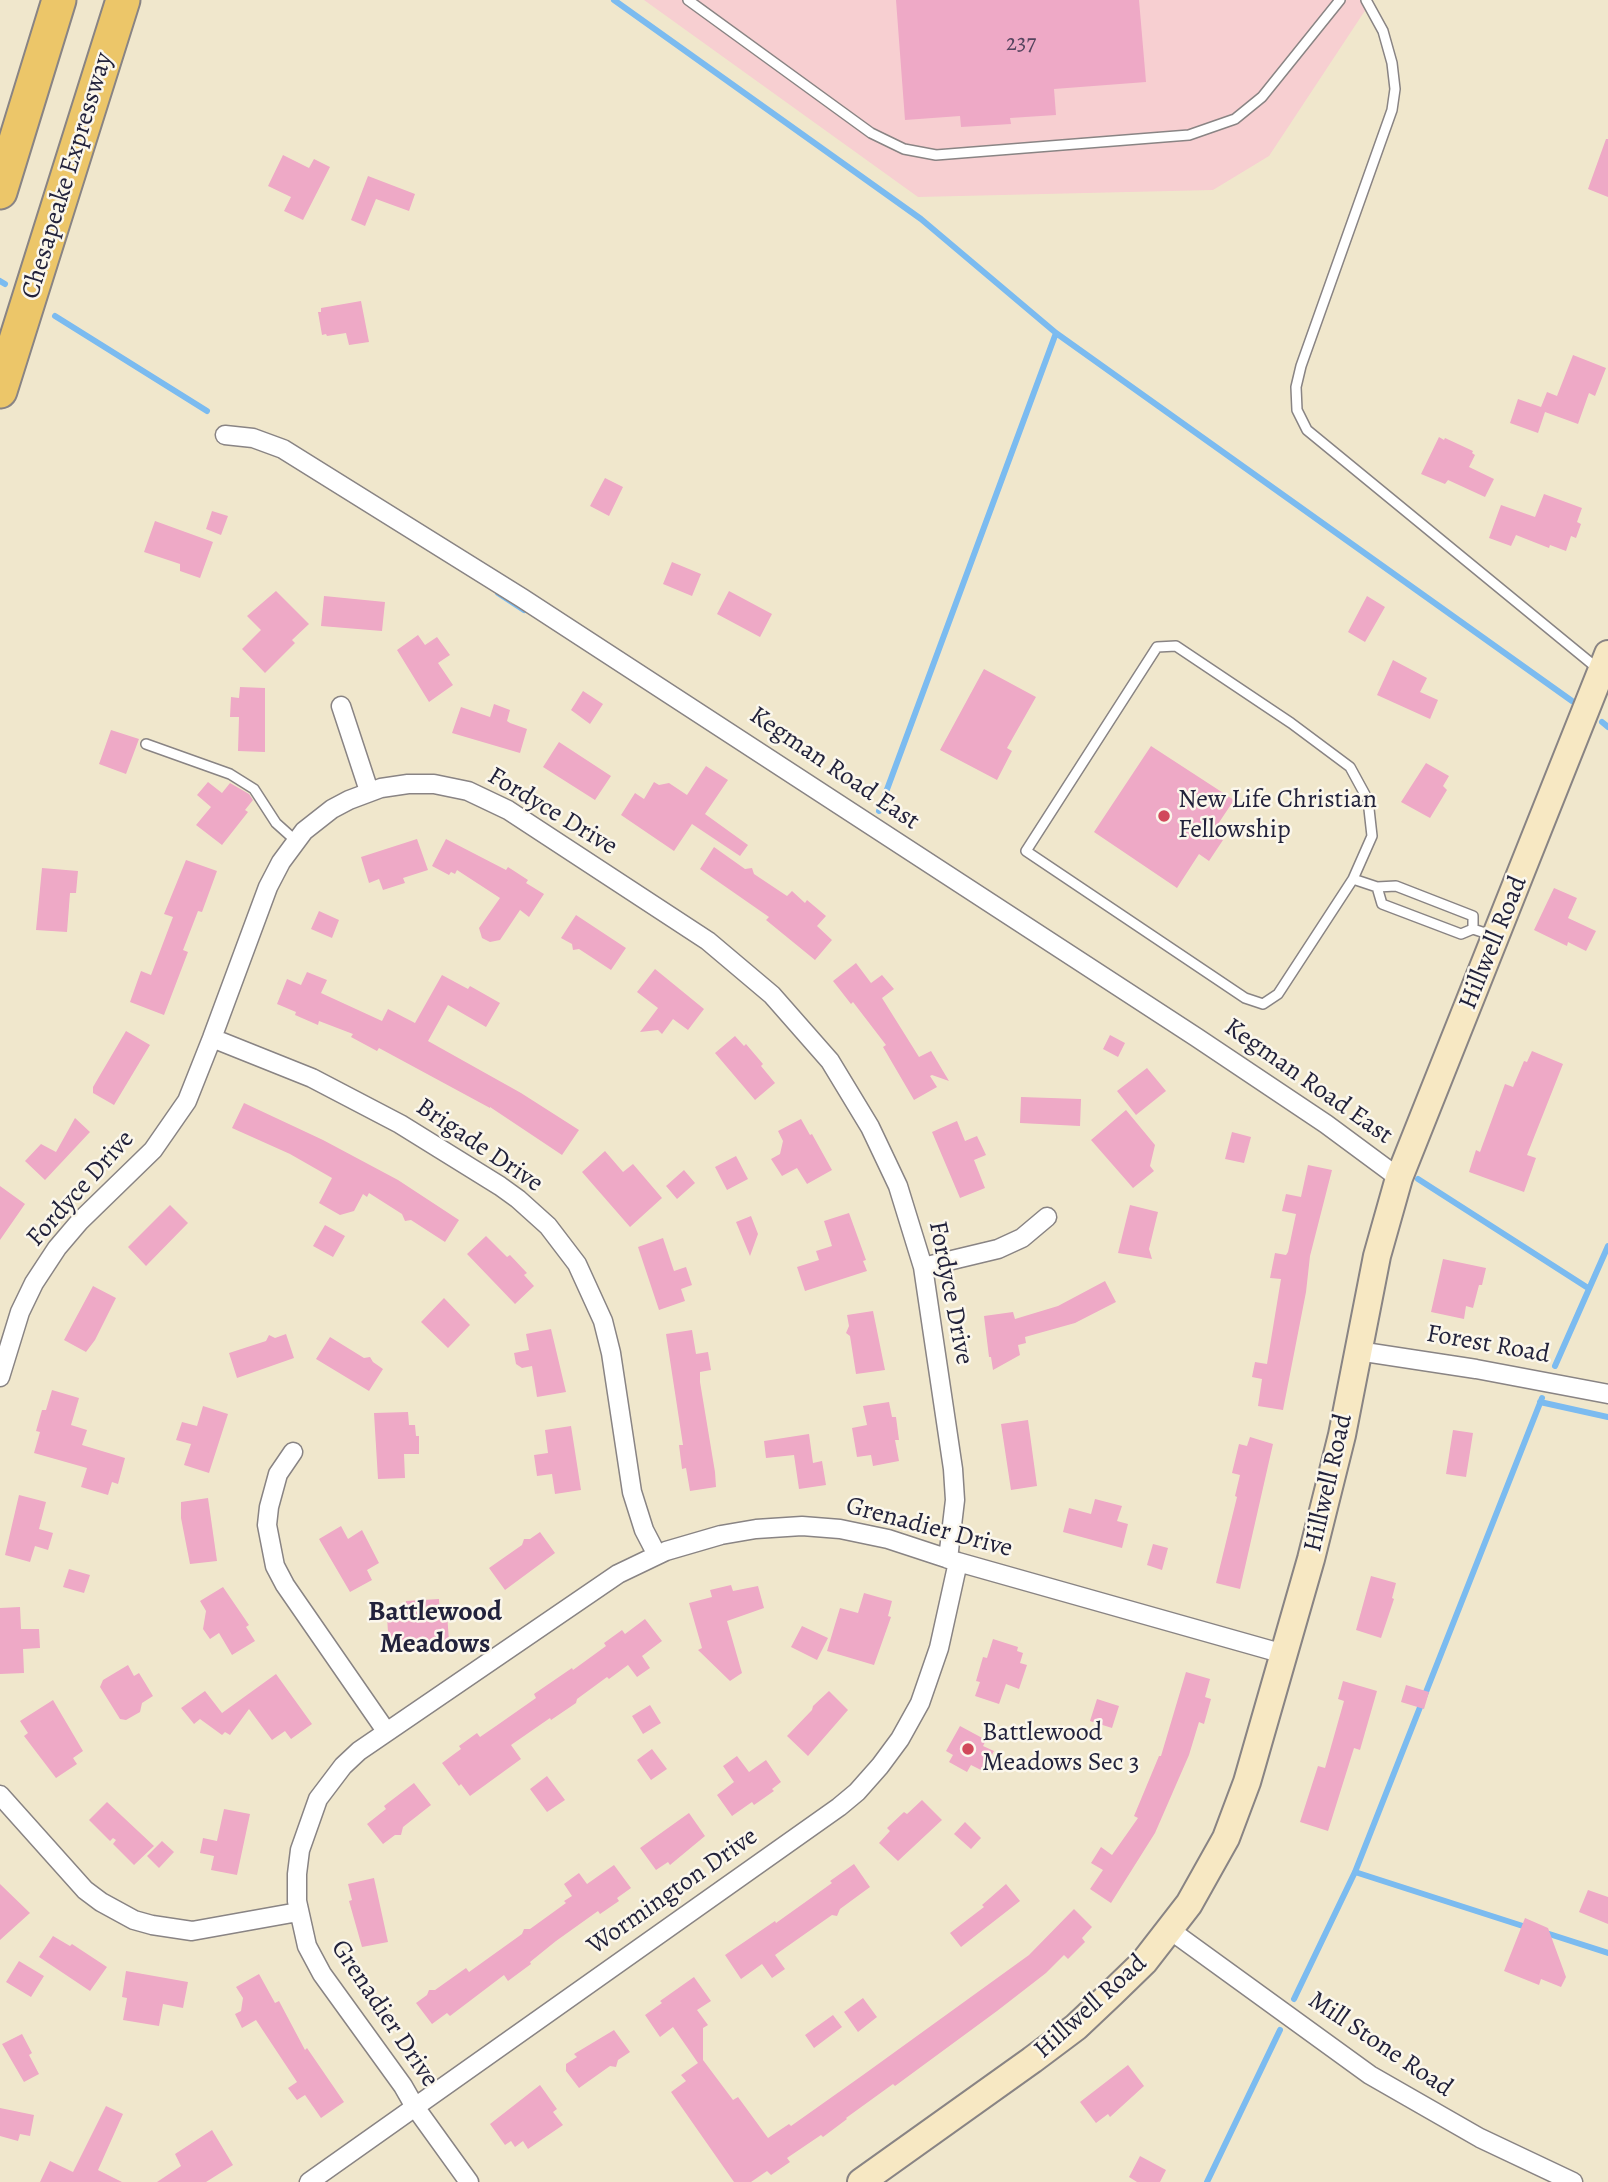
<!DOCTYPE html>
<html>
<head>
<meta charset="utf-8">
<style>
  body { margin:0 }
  canvas { display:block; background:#f0e7cc }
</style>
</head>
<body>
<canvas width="1608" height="2182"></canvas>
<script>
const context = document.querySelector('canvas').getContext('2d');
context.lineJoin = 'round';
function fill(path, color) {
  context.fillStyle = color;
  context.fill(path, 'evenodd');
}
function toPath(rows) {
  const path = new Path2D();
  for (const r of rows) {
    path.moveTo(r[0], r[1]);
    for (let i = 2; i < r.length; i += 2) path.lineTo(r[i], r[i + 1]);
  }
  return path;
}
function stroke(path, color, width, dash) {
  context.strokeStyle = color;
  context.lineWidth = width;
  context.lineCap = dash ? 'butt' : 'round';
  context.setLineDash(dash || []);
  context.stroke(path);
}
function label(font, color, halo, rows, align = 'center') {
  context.font = font + ' Alegreya,serif';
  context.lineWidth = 5;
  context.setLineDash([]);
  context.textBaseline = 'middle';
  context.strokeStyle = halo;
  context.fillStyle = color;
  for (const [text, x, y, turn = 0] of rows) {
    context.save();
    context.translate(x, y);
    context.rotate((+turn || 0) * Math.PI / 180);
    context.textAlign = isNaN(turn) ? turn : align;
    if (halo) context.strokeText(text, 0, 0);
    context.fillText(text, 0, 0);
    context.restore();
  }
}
fill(toPath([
  [644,0,1372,0,1269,156,1213,190,918,197]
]), '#f7cfd1');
stroke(toPath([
  [614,0,921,219,1056,333,1572,701],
  [0,281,5,284],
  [55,316,207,411],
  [498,593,524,610],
  [1602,722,1608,727],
  [879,811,1056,333],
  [1418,1179,1588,1288],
  [1555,1366,1608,1246],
  [1540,1402,1608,1417],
  [1355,1872,1529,1928],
  [1543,1932,1608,1953],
  [1294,1999,1355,1872,1542,1398],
  [1207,2182,1280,2030]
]), '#7bbbf0', 6);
fill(toPath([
  [896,0,1139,0,1146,82,1054,89,1056,115,1010,118,1011,124,961,127,960,116,905,120],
  [1606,139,1608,139,1608,197,1588,189],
  [283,155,309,168,314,159,330,167,303,220,284,211,291,197,268,186],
  [368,176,415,194,409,211,376,199,365,226,351,220],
  [361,301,369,342,349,345,346,333,327,336,326,334,322,335,318,312,321,312,321,308],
  [1573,355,1606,368,1595,396,1589,393,1578,424,1545,412,1538,433,1510,423,1518,399,1541,407,1547,392,1557,396],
  [1439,437,1444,440,1445,438,1473,451,1472,453,1475,455,1469,467,1494,479,1485,497,1448,480,1445,484,1421,474],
  [605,478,623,487,609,516,590,506],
  [1544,494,1582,508,1577,522,1581,524,1576,538,1571,536,1566,551,1550,545,1549,548,1516,535,1511,546,1489,538,1501,505,1535,517],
  [212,511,228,516,221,535,206,529],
  [155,521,213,542,200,578,180,571,180,564,144,552],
  [672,562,701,574,692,596,663,584],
  [276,591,309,624,292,640,295,643,265,673,242,649,261,630,247,616],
  [729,591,772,614,760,637,717,614],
  [324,596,385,602,382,631,321,626],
  [1367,596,1385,607,1365,642,1348,632],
  [418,635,425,645,437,637,450,655,438,663,453,685,429,702,397,650],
  [1393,660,1427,678,1420,692,1438,700,1430,719,1377,695],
  [984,669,1036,697,1007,748,1012,751,997,780,940,750],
  [240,687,265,688,265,752,238,751,239,717,230,717,231,697,239,698],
  [583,691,603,704,590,724,571,710],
  [494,704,510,710,507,721,510,723,527,729,520,753,452,733,461,707,490,717],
  [111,730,139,739,126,774,99,764],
  [559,742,611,776,595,800,543,767],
  [1151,746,1234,800,1212,833,1223,840,1209,861,1199,854,1177,888,1094,832],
  [1426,763,1449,776,1443,786,1447,790,1430,818,1401,802],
  [706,766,728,780,705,814,748,845,740,856,692,824,674,851,621,815,635,793,644,799,654,782,659,785,669,783,687,795],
  [208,782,222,793,230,783,249,794,253,800,245,810,248,812,222,845,196,825,211,807,197,795],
  [417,839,428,870,403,878,405,883,383,890,379,879,369,883,361,857],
  [446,839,506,870,508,867,528,880,526,883,544,894,529,917,520,910,500,940,490,942,482,938,479,928,500,898,457,870,455,874,451,872,449,875,432,866],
  [714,847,745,869,752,868,754,874,787,896,792,891,805,903,807,900,826,916,817,926,832,940,815,960,766,920,769,917,700,869],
  [186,860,217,871,202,912,198,911,183,950,188,952,164,1015,130,1002,141,971,151,975,173,917,164,914],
  [42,868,78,871,76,893,70,893,67,932,36,930],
  [1554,888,1577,898,1568,918,1596,931,1586,951,1568,942,1567,946,1534,930],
  [319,911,339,920,332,938,311,929],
  [576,915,626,948,611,970,579,949,573,950,572,944,561,938],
  [856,963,871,983,882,975,894,989,882,998,919,1057,931,1051,949,1081,932,1075,930,1076,937,1087,914,1100,883,1047,886,1045,853,1002,851,1004,833,981],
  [655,969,704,1009,688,1030,673,1019,662,1034,658,1030,640,1032,658,1008,637,992],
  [307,972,327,980,321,993,382,1021,388,1009,415,1023,442,975,468,989,470,986,500,1003,486,1027,448,1005,428,1041,521,1093,579,1130,562,1155,490,1107,490,1108,379,1048,377,1051,351,1037,353,1034,319,1021,318,1025,295,1015,296,1012,277,1004,287,979,301,985],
  [126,1031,150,1045,114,1105,93,1093,93,1087],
  [1110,1035,1125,1043,1118,1057,1103,1049],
  [735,1036,744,1046,746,1044,763,1064,761,1066,775,1083,755,1100,715,1053],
  [1532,1051,1563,1064,1527,1155,1536,1158,1524,1192,1469,1172,1476,1150,1480,1152,1505,1084,1513,1087,1524,1061,1527,1062],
  [1147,1068,1166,1091,1136,1115,1117,1091],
  [1021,1097,1081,1099,1080,1126,1020,1123],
  [244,1103,323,1140,398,1180,459,1220,445,1242,411,1220,405,1221,402,1214,369,1193,367,1197,363,1194,354,1211,340,1215,319,1203,332,1178,290,1154,232,1128],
  [1126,1110,1155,1145,1150,1166,1154,1171,1133,1188,1091,1140],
  [75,1118,90,1132,45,1180,25,1161,41,1144,56,1152],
  [801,1119,810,1135,812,1134,832,1170,807,1184,797,1168,782,1176,771,1159,780,1154,783,1141,778,1131],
  [957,1121,965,1141,977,1136,986,1155,974,1160,985,1188,960,1198,932,1132],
  [1232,1132,1251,1137,1244,1163,1225,1159],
  [605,1151,623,1172,633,1164,662,1198,630,1227,582,1172],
  [736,1156,748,1179,727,1190,715,1167],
  [1308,1165,1332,1170,1310,1256,1306,1292,1283,1410,1258,1406,1262,1379,1252,1377,1255,1362,1267,1364,1281,1279,1270,1278,1275,1253,1286,1255,1288,1252,1296,1214,1282,1211,1286,1194,1301,1197],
  [684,1170,695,1183,677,1199,666,1186],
  [0,1186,25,1204,0,1240],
  [170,1205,188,1223,146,1266,128,1247],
  [1130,1205,1158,1212,1149,1249,1152,1259,1118,1253],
  [849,1213,866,1260,863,1261,867,1271,805,1291,797,1267,819,1260,816,1251,832,1246,824,1221],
  [751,1216,758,1234,750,1256,736,1222],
  [325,1225,345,1236,333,1257,313,1246],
  [486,1236,507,1257,510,1255,527,1273,524,1275,534,1286,515,1304,467,1254],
  [663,1238,674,1271,686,1267,692,1285,681,1289,685,1301,659,1310,638,1247],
  [1443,1259,1486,1268,1482,1285,1479,1285,1473,1308,1466,1306,1464,1319,1431,1312],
  [1105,1281,1116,1302,1075,1323,1025,1337,1026,1343,1018,1345,1020,1355,993,1370,991,1357,989,1357,984,1316,1013,1312,1015,1319,1058,1306],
  [93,1286,116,1298,95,1340,86,1352,64,1340],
  [444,1298,470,1325,448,1348,421,1322],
  [873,1311,885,1370,856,1374,850,1336,846,1333,849,1326,847,1315],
  [551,1329,566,1392,537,1397,532,1366,522,1368,516,1364,514,1353,529,1350,526,1334],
  [692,1330,696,1354,708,1352,711,1370,700,1372,700,1382,715,1472,716,1487,690,1491,686,1468,682,1469,679,1445,683,1445,666,1334],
  [286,1334,294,1358,237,1378,229,1353,266,1341,269,1335,275,1338],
  [330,1337,364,1358,370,1357,373,1362,383,1369,369,1391,316,1359],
  [52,1390,79,1398,71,1425,87,1430,82,1445,125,1458,118,1484,112,1482,108,1495,81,1487,87,1468,34,1453,40,1432,36,1431,42,1410,46,1410],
  [889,1402,892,1417,896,1417,899,1440,895,1440,899,1461,873,1466,871,1455,857,1457,852,1428,867,1425,863,1406],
  [203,1406,228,1414,209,1473,184,1465,191,1444,176,1440,182,1422,197,1426],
  [408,1412,409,1425,415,1425,416,1436,419,1436,419,1454,404,1454,405,1478,378,1479,374,1413],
  [1028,1420,1037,1486,1011,1490,1001,1424],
  [571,1426,581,1490,555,1494,552,1474,537,1476,534,1455,548,1453,545,1430],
  [1453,1430,1473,1433,1466,1477,1446,1474],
  [809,1434,813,1463,822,1461,826,1485,799,1489,794,1455,766,1458,764,1441],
  [1250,1437,1273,1444,1240,1589,1216,1583,1237,1497,1235,1496,1240,1475,1232,1473,1239,1444,1247,1446],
  [19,1495,46,1502,39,1529,53,1533,48,1550,35,1546,30,1562,5,1555],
  [208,1498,217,1561,190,1564,181,1518,181,1502],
  [1095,1499,1122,1506,1117,1521,1128,1524,1122,1548,1063,1532,1069,1508,1091,1514],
  [341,1526,348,1539,362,1530,379,1563,367,1570,372,1580,350,1592,319,1539],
  [540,1532,555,1553,505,1590,489,1568,522,1545,524,1539,530,1539],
  [1153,1544,1168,1548,1162,1570,1147,1565],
  [69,1569,90,1575,84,1593,63,1587],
  [1371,1576,1396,1583,1392,1598,1394,1599,1381,1638,1356,1630],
  [731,1585,733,1591,758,1586,764,1608,727,1621,742,1673,730,1681,698,1650,702,1648,689,1603,712,1597,710,1590],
  [223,1587,249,1625,246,1627,255,1641,232,1655,219,1633,210,1639,203,1629,206,1611,200,1601],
  [864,1593,892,1601,888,1616,891,1617,874,1665,827,1651,840,1608,858,1613],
  [439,1599,440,1614,447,1613,449,1641,389,1647,387,1617,407,1616,406,1601],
  [20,1607,21,1629,39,1629,40,1648,23,1649,24,1673,0,1674,0,1608],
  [645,1619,662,1641,642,1656,650,1668,637,1677,628,1665,609,1679,607,1677,577,1699,576,1703,551,1720,550,1718,511,1745,521,1759,470,1796,461,1784,459,1786,442,1763,461,1749,459,1746,477,1733,480,1737,496,1726,536,1698,534,1694,572,1668,573,1670,606,1646,604,1643,622,1630,625,1634],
  [802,1626,828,1638,817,1660,791,1647],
  [993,1639,1018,1647,1017,1651,1023,1653,1020,1663,1027,1665,1019,1689,1006,1684,999,1704,975,1696,980,1682,976,1681,983,1657,987,1658],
  [128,1665,134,1676,139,1673,153,1696,142,1703,140,1712,126,1720,120,1719,100,1687,103,1680],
  [1186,1672,1210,1679,1205,1697,1211,1699,1204,1724,1199,1722,1189,1755,1155,1833,1111,1903,1090,1889,1103,1870,1091,1863,1101,1847,1112,1855,1138,1818,1134,1816,1159,1756,1161,1756],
  [276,1674,312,1724,291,1739,285,1731,272,1740,249,1709,230,1735,225,1732,222,1735,200,1719,194,1724,181,1708,205,1691,222,1713],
  [1343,1681,1377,1691,1360,1750,1354,1748,1328,1831,1300,1822,1318,1766,1325,1768,1344,1701,1338,1699],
  [1406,1685,1429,1692,1424,1709,1401,1702],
  [829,1691,848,1710,808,1756,787,1736,812,1710,813,1706],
  [1097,1699,1119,1706,1112,1728,1090,1721],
  [53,1700,83,1751,73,1758,77,1764,56,1778,24,1736,28,1733,20,1721],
  [650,1705,661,1723,643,1734,632,1716],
  [960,1726,986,1740,983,1746,994,1751,983,1771,971,1765,967,1772,949,1762,953,1755,946,1751],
  [652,1749,667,1769,651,1780,637,1760],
  [737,1756,749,1772,766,1760,781,1782,772,1789,774,1791,754,1805,752,1802,732,1816,717,1795,734,1782,723,1766],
  [547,1776,565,1800,547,1812,530,1789],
  [414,1783,431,1805,403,1827,401,1835,395,1835,383,1844,367,1824,386,1809,384,1806],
  [922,1800,942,1820,898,1861,879,1843,890,1831,887,1828,904,1812,907,1814],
  [107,1802,154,1846,134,1865,113,1844,116,1840,113,1838,110,1841,89,1820],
  [224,1809,250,1814,237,1875,211,1870,214,1856,200,1853,203,1838,217,1841],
  [689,1813,705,1836,670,1865,668,1862,656,1870,640,1848],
  [965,1822,981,1838,971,1849,954,1834],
  [162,1841,174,1852,159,1868,147,1856],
  [854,1864,870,1887,840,1909,837,1916,832,1915,775,1955,785,1969,772,1978,762,1964,741,1979,725,1955,775,1921,776,1923,832,1883,830,1881],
  [614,1865,631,1888,617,1898,619,1901,600,1914,598,1911,556,1941,530,1962,531,1964,508,1981,504,1975,450,2016,447,2013,432,2024,416,2003,427,1995,429,1990,435,1990,466,1968,469,1972,522,1934,524,1929,530,1929,566,1903,564,1901,572,1896,564,1884,579,1873,587,1884],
  [374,1878,388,1942,362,1947,349,1901,352,1900,348,1884],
  [0,1884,30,1913,0,1940],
  [1006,1884,1020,1901,961,1947,950,1933,984,1907,982,1905],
  [1588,1890,1608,1897,1608,1924,1579,1912],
  [1074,1909,1092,1927,1082,1938,1085,1942,1068,1959,1064,1955,1046,1973,997,2011,895,2086,893,2084,846,2118,847,2119,823,2137,821,2135,787,2158,790,2162,771,2175,767,2171,751,2182,734,2182,671,2092,686,2081,681,2075,698,2063,673,2027,660,2037,645,2015,662,2003,660,2001,694,1977,711,2001,697,2010,708,2025,703,2028,703,2060,733,2100,738,2097,768,2138,789,2124,791,2126,863,2075,1029,1955],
  [1525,1918,1548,1928,1566,1977,1561,1987,1541,1979,1539,1985,1504,1971],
  [53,1936,70,1946,72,1944,107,1967,90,1991,39,1957],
  [19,1961,44,1976,31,1997,6,1982],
  [126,1971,188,1982,183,2008,163,2004,159,2026,123,2020,127,1998,122,1997],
  [259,1974,275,2003,279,2001,305,2050,307,2048,344,2102,321,2118,305,2095,297,2100,288,2088,297,2082,256,2020,242,2028,235,2014,241,2011,243,1998,236,1987],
  [863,1998,877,2017,858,2032,844,2012],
  [833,2015,842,2027,814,2048,805,2035],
  [614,2030,630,2052,618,2060,616,2067,610,2066,579,2088,566,2071,566,2064,577,2057,574,2054],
  [22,2034,32,2053,29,2055,39,2074,24,2082,2,2044],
  [1128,2065,1144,2086,1110,2117,1108,2114,1096,2123,1080,2102],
  [540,2085,557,2109,553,2112,563,2125,528,2149,523,2141,515,2147,511,2141,505,2145,490,2124],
  [106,2106,123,2114,98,2170,122,2182,40,2182,50,2161,73,2172],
  [0,2108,34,2115,30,2136,20,2134,18,2141,0,2136],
  [212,2130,233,2165,206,2182,157,2182,181,2166,175,2154],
  [1140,2156,1166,2170,1160,2182,1137,2182,1129,2177]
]), '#eea9c6');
const lane = toPath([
  [688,0,871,133,904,149,936,155,1189,135,1235,119,1262,97,1340,0],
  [1366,0,1383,31,1392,63,1395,89,1392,110,1301,366,1296,387,1297,410,1307,430,1597,668],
  [146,744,230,774,254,789,276,823,296,841],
  [1353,879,1278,994,1263,1004,1245,998,1026,851,1157,647,1176,646,1291,723,1350,767,1368,800,1372,836,1353,879,1377,887],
  [1473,929,1473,916,1396,886,1377,887,1382,904,1461,934,1473,929,1494,936]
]);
const street = toPath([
  [225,435,253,438,283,449,522,598,1196,1037,1326,1124,1399,1178],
  [341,706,369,791],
  [212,1038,312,1078,400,1124,500,1186,518,1199,548,1226,577,1264,603,1321,611,1353,632,1492,644,1530,657,1555],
  [923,1267,998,1249,1022,1238,1047,1217],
  [1358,1351,1476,1369,1608,1394],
  [0,1377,20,1312,34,1283,57,1248,80,1221,153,1150,187,1101,212,1038,268,887,281,862,304,831,332,809,349,800,381,788,408,784,434,784,468,791,508,810,708,941,772,995,830,1061,870,1127,898,1186,923,1267,953,1469,955,1500,948,1559],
  [293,1452,278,1474,269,1507,267,1525,275,1566,285,1585,386,1731],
  [0,1795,85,1890,101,1902,134,1920,152,1925,192,1931,298,1912],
  [1170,1930,1370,2075,1480,2138,1573,2182],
  [309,2182,839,1807,857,1792,880,1766,900,1739,920,1703,939,1648,958,1562],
  [469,2182,415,2107,403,2086,322,1974,307,1946,297,1901,297,1874,300,1850,318,1799,343,1766,359,1751,618,1574,666,1551,721,1535,756,1529,802,1526,840,1529,888,1539,958,1562,1284,1654]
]);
const secondary = toPath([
  [861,2182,1032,2060,1076,2027,1112,1993,1144,1962,1189,1904,1226,1838,1247,1782,1311,1559,1342,1435,1377,1256,1399,1178,1608,654]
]);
const highway = toPath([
  [0,192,59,0],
  [0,391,123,0]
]);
stroke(lane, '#898484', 12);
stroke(street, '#898484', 21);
stroke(secondary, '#898484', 30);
stroke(highway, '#898484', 37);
stroke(lane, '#fff', 9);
stroke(street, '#fff', 18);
stroke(secondary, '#f7e8c3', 26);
stroke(highway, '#ecc669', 33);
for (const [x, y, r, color] of [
  [1164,816,7,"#d1495b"],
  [968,1749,7,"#d1495b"]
]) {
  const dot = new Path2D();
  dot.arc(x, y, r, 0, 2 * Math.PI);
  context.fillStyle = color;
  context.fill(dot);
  stroke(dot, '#fbf7ec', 2.5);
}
label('23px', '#55445e', null, [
  ["237",1021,44]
]);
label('26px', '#22223b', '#fbf7ec', [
  ["Chesapeake Expressway",68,176,-73],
  ["Kegman Road East",834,769,34],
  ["Fordyce Drive",552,812,31],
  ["Hillwell Road",1494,943,-68],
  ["Kegman Road East",1308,1082,35],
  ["Brigade Drive",479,1146,34],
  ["Fordyce Drive",81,1189,-48],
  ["Fordyce Drive",950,1293,79],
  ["Forest Road",1488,1345,10],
  ["Hillwell Road",1329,1483,-77],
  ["Grenadier Drive",929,1528,15],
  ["Wormington Drive",673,1892,-35],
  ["Hillwell Road",1091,2007,-42],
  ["Grenadier Drive",384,2014,56],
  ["Mill Stone Road",1380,2045,34]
]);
label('26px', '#22223b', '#fbf7ec', [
  ["New Life Christian",1178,801],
  ["Fellowship",1178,831],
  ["Battlewood",982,1734],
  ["Meadows Sec 3",982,1764]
], 'left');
label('bold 28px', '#22223b', '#fbf7ec', [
  ["Battlewood",435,1613],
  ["Meadows",435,1645]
]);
</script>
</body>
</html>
